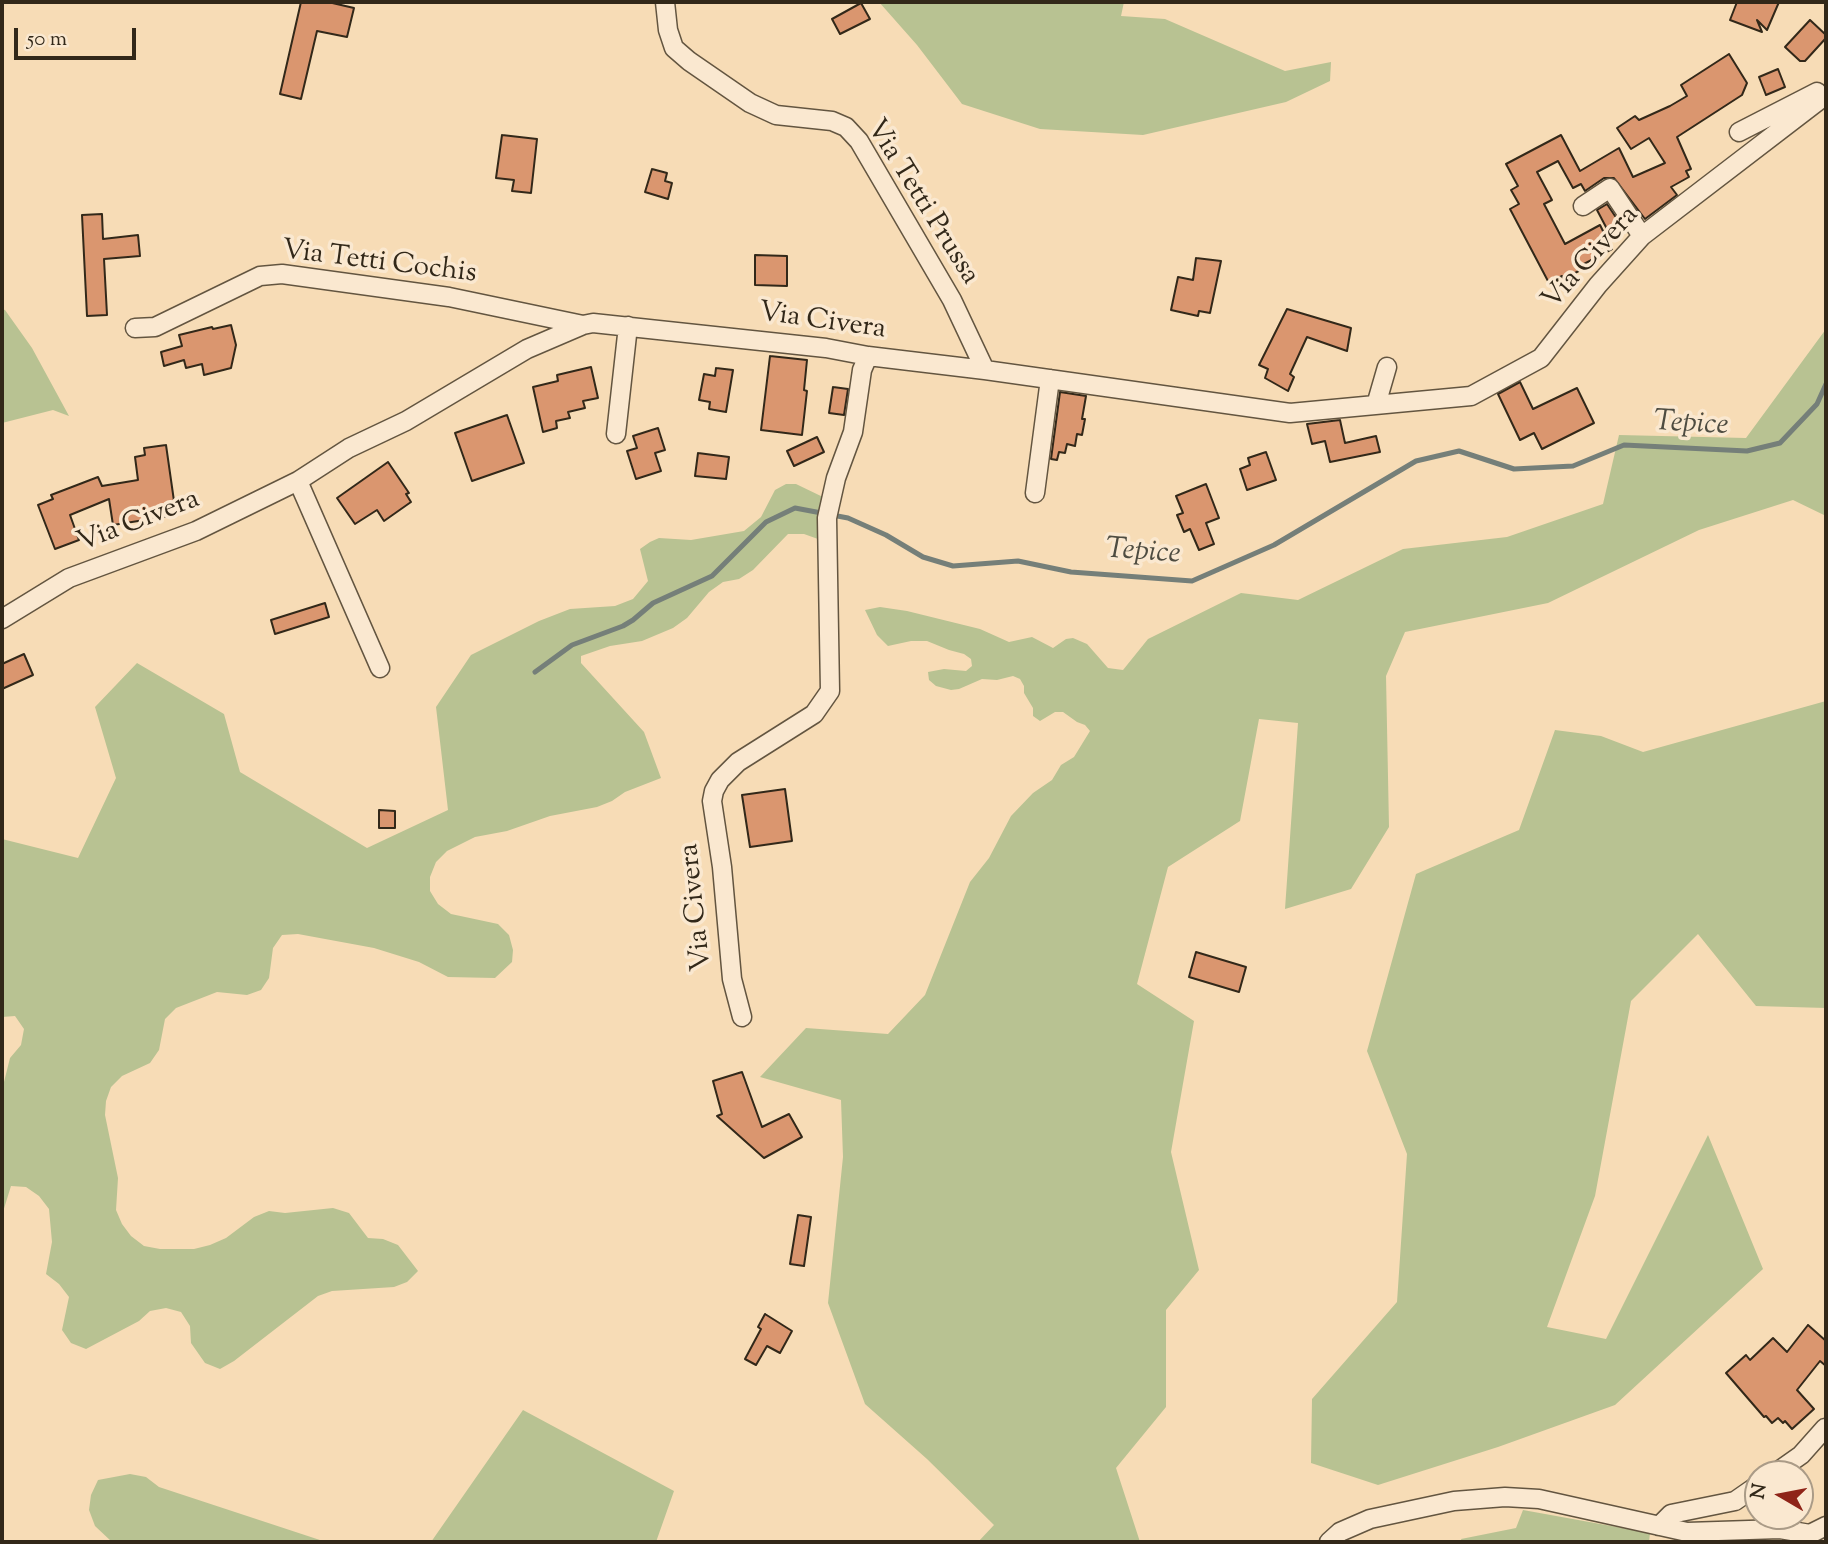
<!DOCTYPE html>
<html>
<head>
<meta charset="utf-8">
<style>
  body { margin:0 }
  #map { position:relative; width:1828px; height:1544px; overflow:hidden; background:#f7dcb6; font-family:"Sorts Mill Goudy",serif }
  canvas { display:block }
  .frame { position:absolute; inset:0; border:4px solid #322819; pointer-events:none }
  .north { position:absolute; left:1744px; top:1460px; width:70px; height:70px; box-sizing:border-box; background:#fae8d0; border:2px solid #aa9b87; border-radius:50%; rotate:280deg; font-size:19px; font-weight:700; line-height:28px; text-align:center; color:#322819 }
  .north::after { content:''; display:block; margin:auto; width:24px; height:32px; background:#8f2418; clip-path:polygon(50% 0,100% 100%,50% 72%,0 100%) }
  .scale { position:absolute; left:14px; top:28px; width:122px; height:32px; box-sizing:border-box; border:4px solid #322819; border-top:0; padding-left:9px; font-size:21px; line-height:24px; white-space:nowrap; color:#322819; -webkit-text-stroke:5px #fae8d0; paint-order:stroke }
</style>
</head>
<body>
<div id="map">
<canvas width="1828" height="1544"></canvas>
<div class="frame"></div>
<div class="north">N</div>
<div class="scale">50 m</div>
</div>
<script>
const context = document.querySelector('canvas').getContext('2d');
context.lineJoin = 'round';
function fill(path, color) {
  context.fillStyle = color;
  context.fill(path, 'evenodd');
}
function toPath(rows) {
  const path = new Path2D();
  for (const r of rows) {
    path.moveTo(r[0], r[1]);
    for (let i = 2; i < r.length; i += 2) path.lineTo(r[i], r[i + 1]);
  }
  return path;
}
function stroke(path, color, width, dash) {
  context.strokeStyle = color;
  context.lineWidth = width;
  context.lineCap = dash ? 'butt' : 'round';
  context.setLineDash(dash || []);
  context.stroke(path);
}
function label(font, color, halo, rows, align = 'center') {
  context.font = font + ' "Sorts Mill Goudy",serif';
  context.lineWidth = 7;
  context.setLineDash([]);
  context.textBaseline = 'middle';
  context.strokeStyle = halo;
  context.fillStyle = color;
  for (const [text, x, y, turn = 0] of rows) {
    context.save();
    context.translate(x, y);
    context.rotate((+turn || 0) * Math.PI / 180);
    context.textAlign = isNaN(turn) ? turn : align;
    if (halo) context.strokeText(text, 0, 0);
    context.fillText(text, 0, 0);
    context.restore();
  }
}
fill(toPath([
  [879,2,1124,2,1121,16,1165,19,1285,71,1331,62,1330,81,1286,102,1143,135,1040,129,962,104,917,45],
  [2,309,5,310,32,348,69,416,53,410,2,423],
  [1826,329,1826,516,1793,500,1699,530,1548,603,1405,632,1386,676,1389,827,1351,889,1285,909,1298,723,1259,719,1240,821,1168,867,1137,984,1194,1021,1171,1152,1199,1270,1166,1310,1166,1407,1116,1468,1140,1542,978,1542,994,1525,927,1459,865,1404,828,1303,843,1157,841,1100,760,1077,806,1028,888,1034,925,995,970,882,989,858,1011,816,1033,793,1052,780,1061,765,1074,757,1090,731,1085,725,1077,722,1063,712,1055,712,1040,721,1033,716,1033,708,1024,693,1024,686,1020,679,1013,676,997,680,982,679,959,689,951,690,936,686,929,680,928,672,944,669,966,671,972,666,971,659,964,654,949,650,927,641,911,641,888,646,877,635,865,610,880,607,907,611,980,629,1009,642,1032,637,1053,648,1066,639,1073,638,1087,644,1108,668,1123,670,1148,639,1241,593,1298,600,1403,549,1507,537,1603,504,1619,435,1746,438],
  [786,484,796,484,825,498,818,539,804,534,788,534,753,570,739,579,723,582,709,592,687,618,673,628,642,641,610,646,581,656,581,663,644,732,661,778,625,792,612,801,597,807,550,816,507,831,475,837,447,851,436,862,430,877,430,891,438,904,451,914,498,924,509,935,513,950,512,962,495,978,448,977,419,962,374,948,298,934,282,935,273,948,269,978,261,990,247,995,217,992,176,1008,165,1019,159,1050,150,1063,122,1076,111,1087,106,1101,105,1115,118,1178,116,1210,122,1224,131,1236,144,1246,160,1249,194,1249,210,1245,226,1238,254,1217,269,1211,285,1213,333,1208,349,1213,368,1238,383,1239,398,1245,418,1271,407,1282,394,1287,332,1291,318,1296,234,1361,220,1369,205,1363,191,1343,190,1326,181,1312,166,1308,150,1311,139,1321,86,1349,71,1343,62,1330,69,1297,59,1284,46,1274,52,1242,49,1209,39,1196,26,1187,11,1186,2,1215,2,1090,10,1058,21,1045,24,1029,15,1016,2,1017,2,839,78,858,116,778,95,707,137,663,224,714,240,772,367,848,448,810,436,707,471,655,539,621,570,609,615,606,633,599,648,581,640,549,650,542,659,538,691,540,744,531,761,517,775,490],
  [1826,701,1826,1008,1756,1006,1698,934,1631,1001,1595,1196,1547,1327,1606,1339,1708,1135,1763,1269,1615,1405,1498,1447,1378,1485,1311,1463,1312,1399,1397,1302,1407,1154,1367,1051,1416,874,1519,830,1555,730,1601,736,1643,752],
  [523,1410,674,1491,656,1542,431,1542],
  [130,1474,146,1477,159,1487,326,1542,112,1542,95,1526,89,1510,91,1495,98,1480],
  [1523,1510,1650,1533,1649,1542,1462,1542,1461,1539,1516,1528]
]), '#b8c292');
stroke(toPath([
  [535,672,572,645,623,626,633,620,653,603,712,576,766,522,795,508,848,518,886,535,923,557,953,566,1018,561,1071,572,1192,581,1274,545,1416,461,1459,451,1514,469,1573,466,1624,445,1747,451,1780,443,1817,404,1826,384]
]), '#757f79', 5);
const building = toPath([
  [301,2,328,2,354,8,347,37,317,31,301,99,280,94,301,2],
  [1737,2,1779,2,1767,30,1757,20,1762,32,1730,20,1737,2],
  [861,3,870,19,840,34,832,19,861,3],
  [1810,20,1826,35,1826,38,1805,61,1800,61,1785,47,1810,20],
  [1729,54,1747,83,1742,95,1677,137,1691,169,1686,171,1689,177,1671,187,1677,195,1645,219,1614,178,1604,178,1585,191,1581,184,1573,188,1558,161,1537,172,1552,200,1544,204,1565,244,1600,225,1612,249,1584,264,1586,267,1564,279,1562,276,1549,283,1510,209,1519,204,1511,190,1518,186,1506,164,1561,135,1580,171,1619,148,1633,177,1665,163,1649,138,1631,149,1617,128,1635,116,1639,120,1670,106,1687,96,1681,85,1729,54],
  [1778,69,1785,87,1766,95,1759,77,1778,69],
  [502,135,537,139,531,193,512,191,514,180,496,178,502,135],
  [652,169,667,173,665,181,672,183,668,199,645,192,652,169],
  [1607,204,1619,222,1607,229,1597,210,1607,204],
  [102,214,103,239,138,235,140,256,104,259,107,315,87,316,82,215,102,214],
  [755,255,787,256,787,286,755,285,755,255],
  [1196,258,1221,261,1210,313,1199,311,1198,316,1171,310,1178,277,1193,280,1196,258],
  [1287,309,1351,328,1347,351,1307,337,1290,374,1294,377,1288,391,1265,378,1268,369,1259,365,1287,309],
  [231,325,236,345,231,368,204,375,202,364,186,368,184,360,164,366,161,352,182,346,179,335,212,327,213,329,231,325],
  [770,356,807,360,804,390,807,391,802,435,761,430,770,356],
  [591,367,598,398,583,401,585,408,568,412,570,418,556,421,557,428,543,432,533,387,558,381,557,375,591,367],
  [716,368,733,370,726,412,709,409,710,402,699,400,704,374,715,376,716,368],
  [1520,382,1533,409,1577,388,1594,423,1542,449,1534,433,1520,440,1498,394,1520,382],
  [833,387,848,389,844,415,829,413,833,387],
  [1060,392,1086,396,1082,419,1085,419,1082,435,1077,434,1075,446,1067,444,1065,453,1059,452,1057,460,1051,459,1060,392],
  [507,415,524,463,472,481,455,433,507,415],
  [1340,420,1345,443,1376,436,1380,452,1330,462,1325,441,1312,444,1307,424,1340,420],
  [658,428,665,450,655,453,661,471,636,479,627,451,637,448,633,436,658,428],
  [817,437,824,452,794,466,787,451,817,437],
  [166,445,176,515,113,525,109,499,70,515,79,540,55,549,38,505,53,499,51,495,98,477,102,486,138,480,135,457,145,455,144,448,166,445],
  [1266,452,1276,480,1247,490,1240,469,1250,465,1248,458,1266,452],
  [698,453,729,457,726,479,695,476,698,453],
  [388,462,409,493,406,494,411,502,384,521,377,510,355,524,337,498,388,462],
  [1206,484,1219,518,1206,523,1214,544,1199,550,1190,529,1184,532,1177,515,1183,513,1176,496,1206,484],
  [325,603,329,617,275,634,271,620,325,603],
  [24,654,33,675,2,689,2,664,24,654],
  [785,789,792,841,750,847,742,795,785,789],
  [379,810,395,811,395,828,379,828,379,810],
  [1196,952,1246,967,1239,992,1189,977,1196,952],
  [742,1072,762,1127,789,1114,802,1137,764,1158,717,1116,722,1114,713,1081,742,1072],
  [798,1215,811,1217,804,1266,790,1264,798,1215],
  [765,1314,792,1331,780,1353,767,1346,756,1365,745,1359,761,1329,758,1327,765,1314],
  [1808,1325,1826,1341,1826,1366,1820,1361,1797,1390,1814,1409,1792,1429,1785,1421,1783,1423,1778,1418,1772,1423,1766,1416,1764,1417,1726,1373,1746,1355,1750,1360,1773,1338,1787,1352,1808,1325]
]);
fill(building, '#da966f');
stroke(building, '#322819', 2);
const minor = toPath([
  [665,2,668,30,674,48,689,61,750,103,776,115,832,121,846,127,859,141,952,300,985,370],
  [1739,132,1817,92],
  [1583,206,1610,188,1642,236],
  [135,328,155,327,260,276,282,274,449,297,583,325],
  [1376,405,1387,367],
  [616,434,628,326],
  [298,481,380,668],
  [1035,493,1050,379],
  [2,619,69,578,196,531,298,481,349,448,406,421,527,349,583,325,593,323,826,348,868,356,985,370,1290,413,1471,396,1541,358,1598,285,1642,236,1826,95],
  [742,1017,732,979,722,867,712,801,714,791,720,780,738,762,814,714,830,691,827,518,836,478,853,432,862,370,868,356],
  [1774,1474,1801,1455,1825,1428],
  [1659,1526,1671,1514,1735,1501,1758,1485],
  [1329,1542,1340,1532,1370,1519,1454,1501,1505,1497,1539,1499,1687,1532,1780,1529,1810,1534,1826,1526]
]);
stroke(minor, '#635540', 21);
stroke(minor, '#fae8d0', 18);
label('28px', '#322819', '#fae8d0', [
  ["Via Tetti Prussa",921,203,58],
  ["Via Civera",1592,259,-48],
  ["Via Tetti Cochis",379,264,7],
  ["Via Civera",822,323,8],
  ["Via Civera",139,523,-21],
  ["Via Civera",698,907,-96]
]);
label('italic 30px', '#4e4c41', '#fae8d0', [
  ["Tepice",1691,426,3],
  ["Tepice",1143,554,4]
]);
</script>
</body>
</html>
